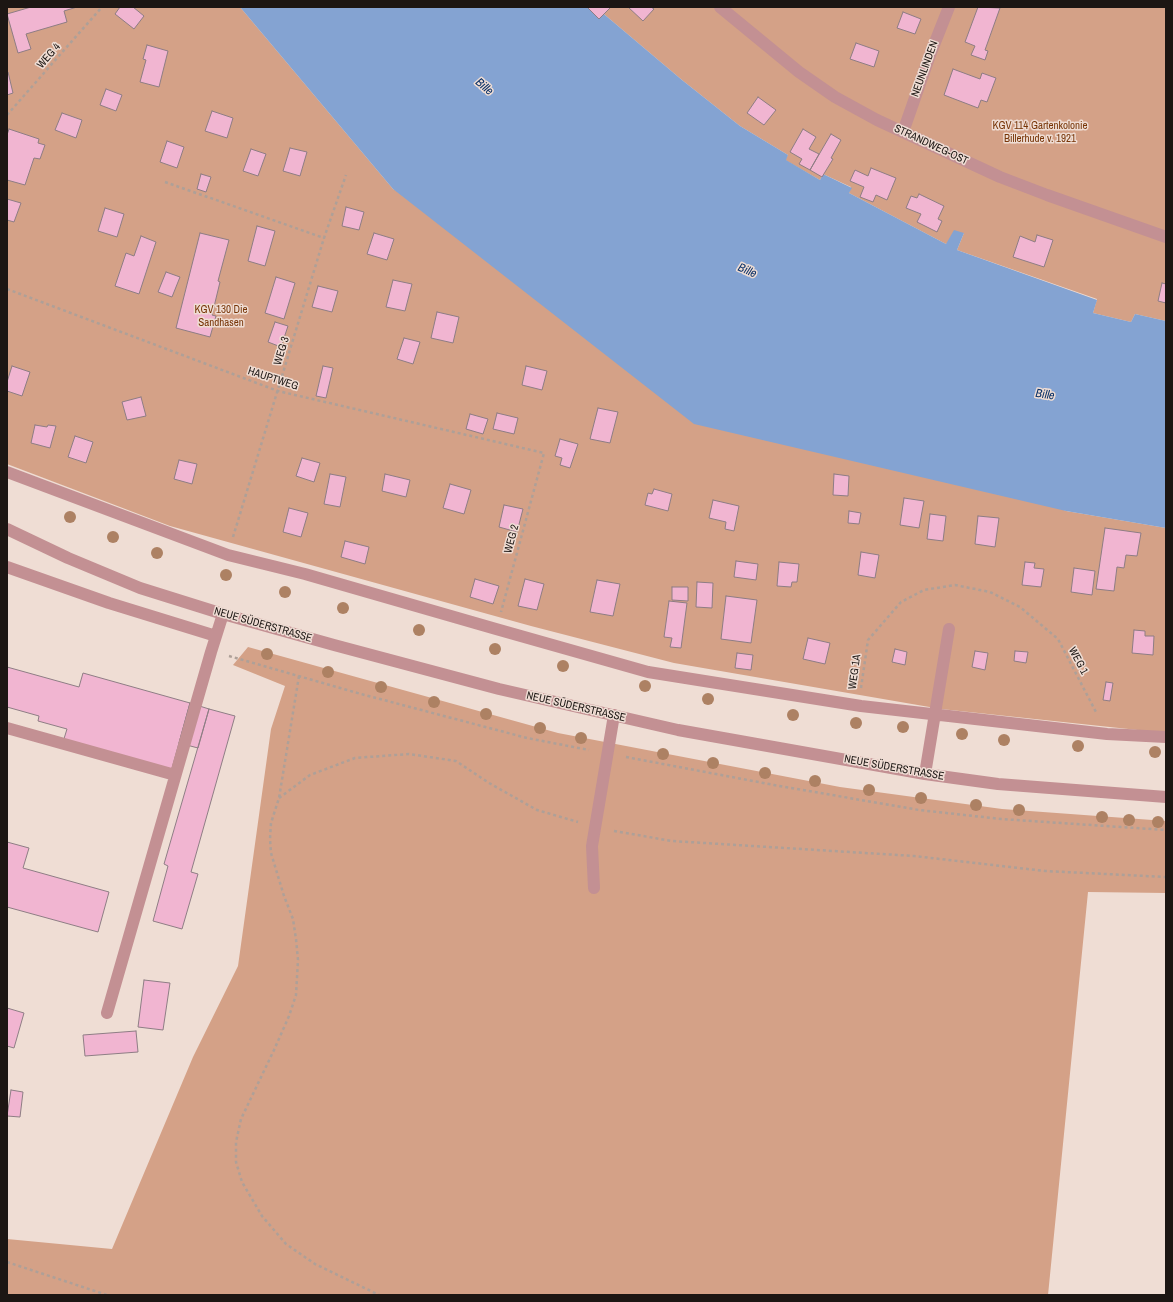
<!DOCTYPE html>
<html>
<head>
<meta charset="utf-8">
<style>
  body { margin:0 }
  #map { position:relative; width:1173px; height:1302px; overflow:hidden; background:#efddd4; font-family:"Archivo Narrow",sans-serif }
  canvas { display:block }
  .frame { position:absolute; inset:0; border:8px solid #1c1613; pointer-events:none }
</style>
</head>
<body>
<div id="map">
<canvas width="1173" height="1302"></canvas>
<div class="frame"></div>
</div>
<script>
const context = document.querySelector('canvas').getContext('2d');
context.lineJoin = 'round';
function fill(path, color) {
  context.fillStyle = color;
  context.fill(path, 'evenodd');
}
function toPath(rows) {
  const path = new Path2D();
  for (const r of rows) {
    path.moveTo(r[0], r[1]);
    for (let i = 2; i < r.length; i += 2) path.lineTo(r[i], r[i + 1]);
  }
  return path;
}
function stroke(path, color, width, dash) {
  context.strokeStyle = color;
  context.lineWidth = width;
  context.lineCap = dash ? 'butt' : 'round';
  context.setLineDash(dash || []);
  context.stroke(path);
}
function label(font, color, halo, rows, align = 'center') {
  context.font = font + ' "Archivo Narrow",sans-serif';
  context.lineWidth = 3;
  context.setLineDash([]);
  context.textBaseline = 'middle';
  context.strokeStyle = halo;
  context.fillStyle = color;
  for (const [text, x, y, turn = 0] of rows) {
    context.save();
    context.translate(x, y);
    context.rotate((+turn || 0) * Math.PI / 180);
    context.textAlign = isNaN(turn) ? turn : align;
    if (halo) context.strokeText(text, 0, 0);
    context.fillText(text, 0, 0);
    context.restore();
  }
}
fill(toPath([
  [7,7,240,7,393,189,1066,511,1166,528,1166,733,941,709,674,663,531,626,170,526,7,464],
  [596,7,1166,7,1166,321,1135,314,1131,322,1093,313,1097,299,957,250,964,233,946,244,849,193,851,187,823,174,820,180,785,160,788,155,740,126,682,80,605,15],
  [248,647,558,733,840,787,1002,809,1166,821,1166,893,1088,892,1048,1295,7,1295,7,1239,112,1249,193,1057,238,966,271,729,285,686,233,665]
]), '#d4a187');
fill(toPath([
  [240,7,596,7,605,15,682,80,740,126,788,155,786,160,820,180,823,174,852,188,849,193,946,244,954,230,964,233,957,250,1097,300,1093,313,1131,322,1135,314,1166,321,1166,528,1066,511,694,424,393,189]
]), '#84a3d2');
const building = toPath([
  [31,7,77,7,64,11,67,22,26,34,31,49,18,53,7,14,31,7],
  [120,7,133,7,144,16,134,29,115,14,120,7],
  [587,7,611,7,599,19,587,7],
  [628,7,651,7,654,9,643,21,628,7],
  [978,7,1000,8,985,50,988,51,985,60,971,55,975,46,965,42,978,7],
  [903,12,921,19,915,34,897,28,903,12],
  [856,43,879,51,874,67,850,59,856,43],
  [147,45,168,51,159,87,140,82,146,60,143,59,147,45],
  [953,69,980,79,982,73,996,78,987,102,981,100,978,108,944,95,953,69],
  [7,72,8,72,13,93,7,95,7,72],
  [106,89,122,95,116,111,100,105,106,89],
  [758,97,776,110,764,125,747,113,758,97],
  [212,111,233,118,227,138,205,131,212,111],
  [62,113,82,120,76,138,55,130,62,113],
  [9,129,39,139,38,143,45,145,40,159,34,158,25,185,7,180,7,135,9,129],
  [803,129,816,137,809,149,819,154,810,170,799,164,802,159,790,152,803,129],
  [831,134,841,140,831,158,833,159,822,177,810,170,831,134],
  [167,141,184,147,177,168,160,162,167,141],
  [290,148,307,152,300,176,283,171,290,148],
  [251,149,266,154,258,176,243,171,251,149],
  [871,168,896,178,887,200,876,195,873,202,860,197,864,187,850,181,855,170,868,176,871,168],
  [201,174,211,177,206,192,197,189,201,174],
  [919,194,944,206,938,219,942,221,937,232,917,222,921,214,906,208,911,196,917,198,919,194],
  [7,199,21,203,14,222,7,220,7,199],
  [346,207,364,212,359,230,342,226,346,207],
  [105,208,124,214,117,237,98,231,105,208],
  [257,226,275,231,265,266,248,261,257,226],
  [200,233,229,240,218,281,220,282,212,315,216,316,210,337,176,328,200,233],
  [374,233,394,239,387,260,367,254,374,233],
  [1037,235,1053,240,1044,267,1013,257,1020,236,1035,242,1037,235],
  [141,236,156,242,139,294,115,286,126,253,134,256,141,236],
  [166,272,180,277,172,297,158,292,166,272],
  [276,277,295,283,284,319,265,313,276,277],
  [393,280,412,284,405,311,386,307,393,280],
  [1162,283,1166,284,1166,303,1158,301,1162,283],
  [318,286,338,291,332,312,312,307,318,286],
  [437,312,459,317,453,343,431,338,437,312],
  [275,322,288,326,281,347,268,342,275,322],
  [404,338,420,342,413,364,397,359,404,338],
  [12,366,30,372,22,396,7,391,7,382,12,366],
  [323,366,333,368,326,398,316,396,323,366],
  [526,366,547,371,542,390,522,385,526,366],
  [141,397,146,416,127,420,122,402,141,397],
  [598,408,618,412,610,443,590,439,598,408],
  [497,413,518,418,514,434,493,429,497,413],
  [470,414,488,419,483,434,466,429,470,414],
  [35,425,47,427,48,425,56,426,50,448,31,443,35,425],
  [75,436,93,442,86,463,68,457,75,436],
  [560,439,578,444,570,468,560,465,562,458,555,456,560,439],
  [302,458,320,463,314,482,296,476,302,458],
  [179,460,197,464,192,484,174,479,179,460],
  [330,474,346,477,340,507,324,504,330,474],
  [385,474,410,480,406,497,382,491,385,474],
  [834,474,849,476,848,496,833,495,834,474],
  [450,484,471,490,464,514,443,508,450,484],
  [654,489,672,494,668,511,645,505,648,493,652,494,654,489],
  [904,498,924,501,919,528,900,525,904,498],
  [713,500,739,506,734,531,725,529,726,522,709,518,713,500],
  [504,505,523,509,517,532,499,527,504,505],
  [289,508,308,513,301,537,283,532,289,508],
  [849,511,861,513,859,524,848,523,849,511],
  [930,514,946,516,943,541,927,539,930,514],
  [978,516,999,518,995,547,975,544,978,516],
  [1105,528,1141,533,1137,556,1126,555,1124,568,1117,567,1114,591,1096,589,1105,528],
  [345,541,369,547,365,564,341,557,345,541],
  [861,552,879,555,875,578,858,575,861,552],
  [736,561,758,564,756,580,734,577,736,561],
  [779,562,799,564,797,582,792,582,791,587,777,586,779,562],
  [1025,562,1035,563,1034,568,1044,569,1041,587,1022,585,1025,562],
  [1074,568,1095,571,1092,595,1071,592,1074,568],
  [475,579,499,586,493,604,470,597,475,579],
  [525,579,544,584,537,610,518,606,525,579],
  [597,580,620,584,613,616,590,612,597,580],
  [697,582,713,583,712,608,696,607,697,582],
  [672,587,688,587,688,601,672,600,672,587],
  [726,596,757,600,751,643,721,639,726,596],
  [669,601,687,603,681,648,670,647,672,638,664,637,669,601],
  [1134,630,1145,631,1145,636,1154,636,1153,655,1132,653,1134,630],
  [808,638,830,643,825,664,803,659,808,638],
  [895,649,907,652,905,665,892,662,895,649],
  [975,651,988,653,985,670,972,667,975,651],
  [1015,651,1028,652,1026,663,1014,661,1015,651],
  [737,653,753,655,751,670,735,668,737,653],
  [7,667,79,687,83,673,190,703,171,772,63,742,67,729,38,721,39,716,7,707,7,667],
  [1106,682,1113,683,1110,701,1103,700,1106,682],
  [190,703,209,709,198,748,179,743,190,703],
  [209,709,235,716,191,872,198,874,182,929,153,921,168,866,164,864,209,709],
  [7,842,29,848,23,868,109,892,98,932,7,907,7,842],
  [144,980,170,983,163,1030,138,1027,144,980],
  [7,1008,24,1013,14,1048,7,1046,7,1008],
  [136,1031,138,1052,85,1056,83,1035,136,1031],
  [11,1090,23,1092,20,1117,7,1116,11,1090]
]);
fill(building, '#f1b5d1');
stroke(building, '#8e7d84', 1);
stroke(toPath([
  [7,115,102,7],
  [165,182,324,238],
  [7,289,278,391,544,453,501,612],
  [233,537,324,238,346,175],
  [229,656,361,694,527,738,589,750],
  [299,676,279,798,271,823,270,839,271,853,284,896,293,919,296,939,298,960,296,995,289,1016,274,1050,241,1119,236,1142,236,1162,242,1182,262,1216,286,1244,315,1264,379,1295],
  [861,688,868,640,901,602,924,590,955,585,990,592,1020,607,1058,639,1097,714],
  [626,757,774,785,919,810,1001,819,1166,830],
  [279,798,310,775,355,758,409,754,456,761,489,783,537,810,578,822],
  [614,831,672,841,914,856,1045,871,1166,877],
  [7,1262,107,1295]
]), '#aea098', 2.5, [3, 3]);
stroke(toPath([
  [720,7,799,72,835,97,877,120,1000,177,1047,195,1166,237],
  [903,132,930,55,949,7],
  [7,472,228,555,305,574,496,629,648,672,861,706,1107,734,1166,737],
  [7,529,68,558,140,588,223,614,334,645,499,689,678,730,925,774,998,784,1166,797],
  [7,567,109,603,216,636],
  [7,728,175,775],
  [925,774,949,629],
  [594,888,592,846,614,715],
  [107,1013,211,652,223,614]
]), '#c39093', 12);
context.fillStyle = '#ad8163';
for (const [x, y] of [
  [70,517],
  [113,537],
  [157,553],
  [226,575],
  [285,592],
  [343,608],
  [419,630],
  [495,649],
  [267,654],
  [563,666],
  [328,672],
  [645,686],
  [381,687],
  [708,699],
  [434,702],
  [486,714],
  [793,715],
  [856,723],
  [903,727],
  [540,728],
  [962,734],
  [581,738],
  [1004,740],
  [1078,746],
  [1155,752],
  [663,754],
  [713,763],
  [765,773],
  [815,781],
  [869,790],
  [921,798],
  [976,805],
  [1019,810],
  [1102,817],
  [1129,820],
  [1158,822]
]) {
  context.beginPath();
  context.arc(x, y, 6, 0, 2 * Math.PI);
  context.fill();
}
label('11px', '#1c1613', '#efddd4', [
  ["WEG 4",49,56,-49],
  ["NEUNLINDEN",925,69,-70],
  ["STRANDWEG-OST",931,145,25],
  ["WEG 3",282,351,-73],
  ["HAUPTWEG",273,379,18],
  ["WEG 2",512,539,-75],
  ["NEUE SÜDERSTRASSE",263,625,16],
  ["WEG 1",1078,661,62],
  ["WEG 1A",855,672,-82],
  ["NEUE SÜDERSTRASSE",576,707,13],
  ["NEUE SÜDERSTRASSE",894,768,10]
]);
label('11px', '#773507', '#efddd4', [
  ["KGV 114 Gartenkolonie",1040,126],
  ["Billerhude v. 1921",1040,139],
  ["KGV 130 Die",221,310],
  ["Sandhasen",221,323]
]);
label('italic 12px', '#082f66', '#efddd4', [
  ["Bille",484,87,41],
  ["Bille",747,271,24],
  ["Bille",1045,395,8]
]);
</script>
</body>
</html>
